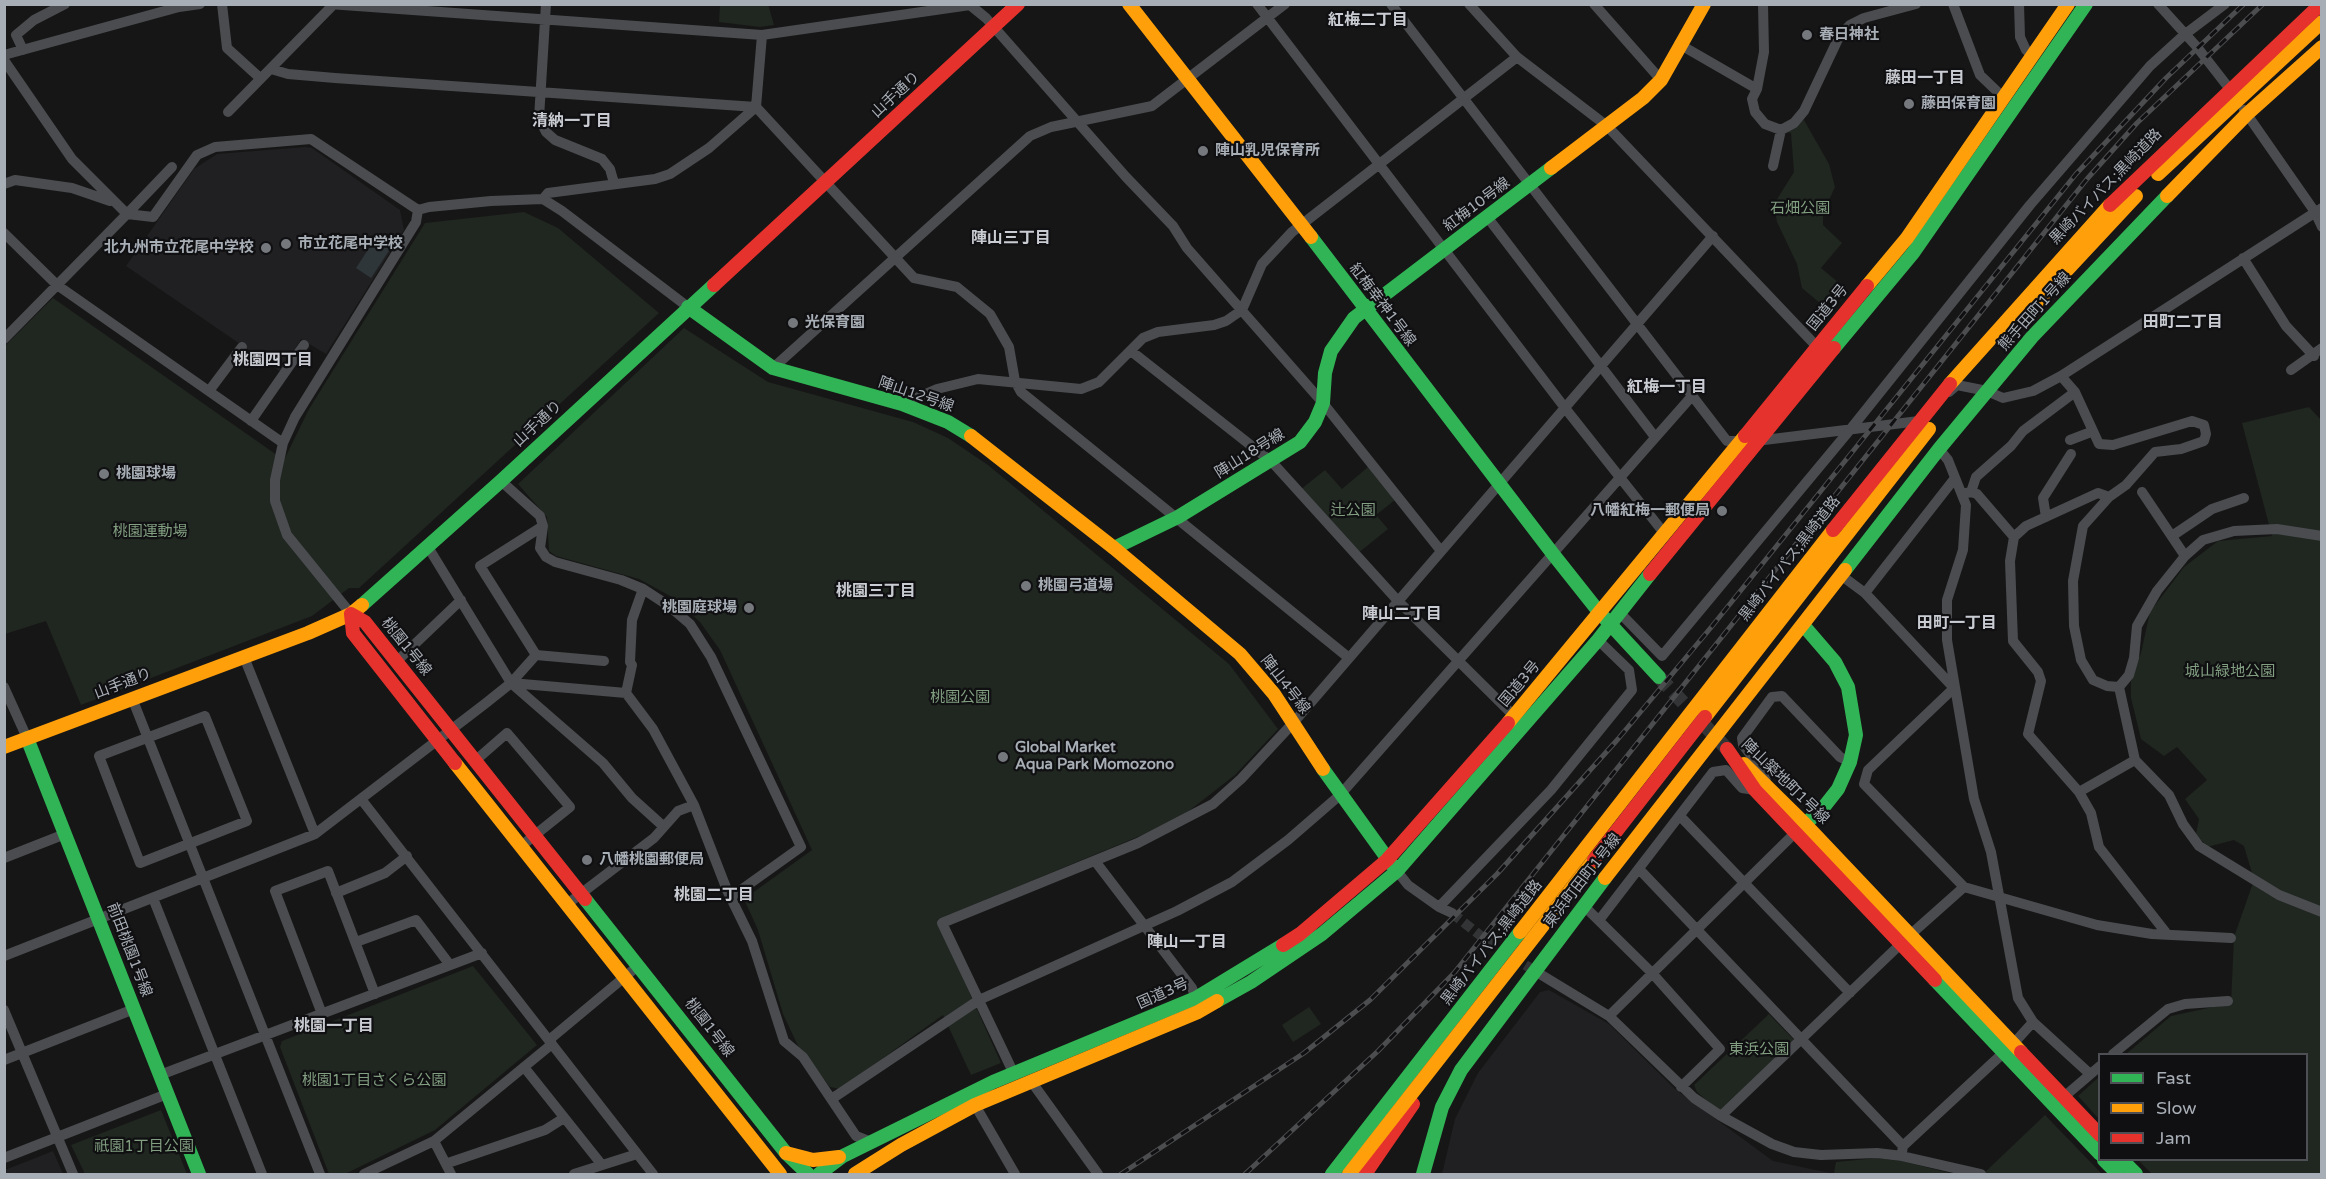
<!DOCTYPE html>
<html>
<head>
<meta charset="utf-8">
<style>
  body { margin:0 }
  #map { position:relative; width:2326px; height:1179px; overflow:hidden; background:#161616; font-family:"Varela Round",sans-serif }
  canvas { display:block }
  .frame { position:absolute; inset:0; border:6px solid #a8aeb6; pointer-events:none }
  .legend { position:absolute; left:2098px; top:1053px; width:210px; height:108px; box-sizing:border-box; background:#101012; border:2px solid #4d4f54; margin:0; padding:8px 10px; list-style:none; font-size:18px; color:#a8aeb6 }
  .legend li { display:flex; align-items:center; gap:12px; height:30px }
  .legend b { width:30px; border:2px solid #4d4f54 }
</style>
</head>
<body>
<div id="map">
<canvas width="2326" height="1179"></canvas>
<div class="frame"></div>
<ul class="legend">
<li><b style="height:8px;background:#30b455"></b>Fast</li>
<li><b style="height:8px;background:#ff9f0a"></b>Slow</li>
<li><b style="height:8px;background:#e5322d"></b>Jam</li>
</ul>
</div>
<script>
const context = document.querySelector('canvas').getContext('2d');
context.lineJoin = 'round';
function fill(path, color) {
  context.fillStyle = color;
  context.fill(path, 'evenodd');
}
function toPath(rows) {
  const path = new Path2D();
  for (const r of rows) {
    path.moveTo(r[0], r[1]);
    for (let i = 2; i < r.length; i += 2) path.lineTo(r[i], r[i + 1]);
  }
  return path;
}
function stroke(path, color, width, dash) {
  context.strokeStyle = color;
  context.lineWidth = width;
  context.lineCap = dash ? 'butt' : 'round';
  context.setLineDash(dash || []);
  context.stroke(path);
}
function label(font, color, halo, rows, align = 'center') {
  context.font = font + ' "Varela Round","Noto Sans JP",sans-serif';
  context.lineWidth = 4.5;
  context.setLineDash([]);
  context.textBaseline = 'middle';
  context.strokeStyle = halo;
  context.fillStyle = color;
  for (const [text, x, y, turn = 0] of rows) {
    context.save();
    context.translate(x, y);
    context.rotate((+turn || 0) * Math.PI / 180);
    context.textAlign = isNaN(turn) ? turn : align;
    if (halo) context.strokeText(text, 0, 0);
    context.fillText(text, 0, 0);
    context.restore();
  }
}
fill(toPath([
  [305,147,312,148,400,210,404,230,326,354,301,339,281,372,126,266,194,169,217,154],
  [1549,990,1609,1024,1675,1089,1773,1161,1835,1174,1442,1174,1455,1119,1478,1073,1540,992],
  [53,1151,63,1174,5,1174,5,1170]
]), '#202022');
fill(toPath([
  [768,4,774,25,760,27,719,22,720,5],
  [1804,120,1829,164,1835,187,1823,213,1823,225,1842,243,1821,268,1839,283,1821,304,1802,288,1797,264,1777,222,1774,204,1794,172,1791,133,1781,130],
  [524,212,558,228,659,313,359,588,349,588,312,616,81,705,46,621,5,634,5,346,53,298,284,460,309,409,425,223],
  [684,328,768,382,913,422,948,438,988,465,1229,664,1278,729,1235,775,1176,821,937,920,1001,1063,971,1075,943,1015,840,1089,830,1087,798,1046,783,1014,758,930,744,899,812,850,720,650,700,622,672,597,639,579,556,556,549,551,547,517,518,484],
  [2309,407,2322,421,2321,1174,2152,1174,2138,1160,2306,1160,2306,1054,2126,1054,2171,1016,2231,1003,2234,937,2254,880,2244,846,2234,840,2207,847,2196,834,2199,819,2185,799,2207,780,2177,747,2164,756,2141,739,2131,698,2131,681,2141,653,2150,612,2184,567,2218,541,2272,536,2242,423],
  [1368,467,1395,500,1376,515,1388,529,1357,554,1300,490,1325,470,1342,489],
  [473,966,537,1045,435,1130,345,1174,329,1174,280,1047,282,1041],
  [1309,1007,1321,1024,1293,1042,1282,1025],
  [1769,1014,1796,1042,1723,1110,1715,1108,1697,1092,1694,1085],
  [2099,1077,2099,1119,2078,1096],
  [161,1110,187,1174,85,1174,71,1145],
  [2045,1115,2102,1174,1983,1174],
  [1877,1158,1901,1161,1954,1174,1834,1173,1836,1162]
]), '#202620');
fill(toPath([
  [377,236,392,246,371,278,356,268]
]), '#2e363a');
stroke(toPath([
  [1452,913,1491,944,1535,971]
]), '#333436', 10, [10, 5]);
stroke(toPath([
  [1659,677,1727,749]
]), '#333436', 14, [14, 7]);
stroke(toPath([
  [222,4,227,48,260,78],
  [329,4,762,35,970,5,986,18,1126,177,1173,226,1187,248,1323,403,1441,551],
  [546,4,539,118,546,132,555,140,602,159,610,169,614,183],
  [1257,4,1565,408,1664,533],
  [1391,4,1727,441,1740,441],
  [1469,4,1517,57,1607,126,1821,351],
  [1594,4,1661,80],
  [1763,4,1764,52,1757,89,1752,99,1755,112,1765,124,1781,130,1794,123,1804,111,1839,37,1850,25,1864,18,1916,4],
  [1953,4,1980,75,2004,98],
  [2019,4,2020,37,2026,50,2033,56],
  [2158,4,2197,47,2232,92],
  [1679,44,1757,89],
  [23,50,16,35,34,20,65,4],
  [4,55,179,7,200,4],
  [4,60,72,159,127,214,172,167],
  [271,69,288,74,335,78,756,107,914,278,957,287,990,314,1009,347,1015,381,1021,392,1349,658],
  [2244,110,2315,212,2322,227],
  [228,112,334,4],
  [1773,166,1781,130],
  [4,184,15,180,72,188,110,201],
  [543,199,548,193,655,179,670,174,709,148,756,107,762,35],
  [1488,218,1655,437],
  [4,233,57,285,283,443],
  [2243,258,2286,326,2314,356],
  [4,339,127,214,153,217,197,155,215,147,311,139,418,210],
  [1131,351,1272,462,1398,601,1514,716],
  [773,368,1030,136,1051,127,1152,106,1285,4],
  [2291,370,2322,348],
  [2061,376,2075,392,2099,444,2113,445,2192,421,2204,425,2206,434,2204,441,2181,449,2155,452,2126,485,2109,497,2083,526,2073,581,2074,626,2081,660,2093,680,2107,686,2119,687],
  [209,391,242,347],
  [1949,392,1957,385,1987,391,2003,398,2033,391,2061,376,2322,208],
  [902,404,937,389,978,379,1081,389,1099,382,1143,338,1158,332,1214,325,1226,321,1242,310,1262,264,1292,232,1517,57],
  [251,421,304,345],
  [2070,440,2091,432],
  [1756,441,1919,421],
  [1939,449,1948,460,1966,505,1963,550,1947,600,1947,640,1974,799,1991,852,2018,998,2033,1022,2090,1074],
  [501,481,540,516,543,526,540,548,546,557,555,562,621,580,643,589,669,606,690,624,711,657,801,847,731,897],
  [1971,492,1976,477,2011,446,2023,431,2075,392],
  [2142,492,2185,556],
  [1962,494,1971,492,1977,494,2014,537,2010,561,2013,641,2038,672,2041,681,2028,734,2079,792,2091,813,2099,847,2167,934],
  [2046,517,2043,498,2071,454],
  [2172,536,2212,509,2244,498],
  [2014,537,2026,526,2098,493,2109,497],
  [428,547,511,683,626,693,653,729,694,805,727,890,752,941,784,1041,803,1057,856,1136,871,1142],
  [1842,576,1865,593,1954,688,1868,770,1864,784,1964,887,2097,925,2152,934,2231,938],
  [1865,593,1955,478],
  [1620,613,1662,656,1849,431,2030,205,2150,66,2184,35,2225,4],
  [351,614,287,535,275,501,275,480,283,443,295,417,416,222,418,210,429,207,491,201,543,199,562,211,688,307],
  [536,655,604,661],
  [244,657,315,834],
  [396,662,461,600],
  [511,683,603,763,632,798,663,826],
  [4,687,27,738],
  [2119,687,2135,760,2169,795,2183,824,2199,846,2279,895,2322,912],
  [2119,687,2129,675,2134,658,2137,626,2157,591,2185,556,2203,540,2234,531,2277,529,2322,536],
  [626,693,632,665,630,662,632,620,643,589],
  [132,698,320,1174],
  [205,716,247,821,140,863,99,756,205,716],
  [476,760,507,733,570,807,520,847],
  [1767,785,1763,771,1743,745,1742,738,1772,697,1782,696,1840,757,1850,762],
  [2079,792,2135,760],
  [361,799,653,1174],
  [1680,816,1850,993],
  [4,858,65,834],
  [1095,861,1192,988,1196,998],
  [1639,869,1903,1146],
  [1397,871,1408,885,1439,907,1452,913],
  [336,893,385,873,407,856],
  [153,898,262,1174],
  [566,905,654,838,678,811,694,805],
  [1584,906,1652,973,1720,1049,1681,1087],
  [1439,907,1551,790,1632,690,1629,670,1598,640],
  [1600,919,1713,772,1726,770,1742,788,1755,790],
  [356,942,416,920,450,965],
  [4,956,315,834,486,703,511,683,536,655,480,566,543,526],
  [1535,971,1609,1016,1694,1098,1721,1116,1772,1144,1794,1152,1821,1155,1877,1153,1902,1156,1981,1174],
  [4,1010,73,1174],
  [322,1014,275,891,328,871,375,994],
  [1609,1016,1801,827],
  [549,1040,639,965],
  [2113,1054,2168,1009,2185,1004,2228,1001],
  [4,1060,134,1009],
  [524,1067,602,1165],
  [1014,1074,942,923,1138,843,1213,804,1241,779,1294,722,1713,236],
  [160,1075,482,953],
  [1031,1081,1098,1174],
  [833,1098,979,1000,1177,911,1232,882,1288,840,1340,795,1692,396],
  [2059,1101,2100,1066],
  [975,1105,1015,1174],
  [1721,1116,1910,935,1964,887],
  [434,1141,451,1174],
  [1902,1152,1903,1146,2014,1043,2033,1022],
  [4,1158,167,1094],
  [448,1163,545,1130,564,1118],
  [364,1174,434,1141,552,1044],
  [574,1174,637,1154]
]), '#4a4c4f', 10);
stroke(toPath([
  [1311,237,1553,554,1599,612,1659,677],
  [688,307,773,368,902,404,948,422,971,436],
  [1834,348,1913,253,2086,4],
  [1114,548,1178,517,1300,442,1315,422,1323,403,1325,373,1331,351,1354,318,1551,168],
  [1845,570,1939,449,2032,337,2167,196],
  [362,605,501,481,714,285],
  [1804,626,1835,662,1848,687,1856,735,1850,762,1838,789,1823,808,1805,824],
  [27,738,199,1174],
  [1323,769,1392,865],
  [585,899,786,1153,808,1174],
  [1935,980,2100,1154],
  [1217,1001,1251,982,1322,934,1397,871,1598,640,1650,574],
  [2104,1160,2118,1174],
  [2122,1160,2136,1174],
  [819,1174,843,1156,993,1082,1196,998,1283,945],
  [1423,1174,1442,1107,1461,1070,1605,878]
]), '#30b455', 14);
stroke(toPath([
  [1129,4,1311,237],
  [1551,168,1643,98,1661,80,1704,4],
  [2167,196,2247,114,2322,47],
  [1867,286,1907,238,2068,4],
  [971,436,1114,548,1240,654,1274,694,1323,769],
  [1508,723,1745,436],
  [4,747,308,633,351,614,362,605],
  [455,763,780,1174],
  [1744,764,1805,824,2021,1052],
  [1605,878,1845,570],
  [786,1153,813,1160,839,1157],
  [855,1174,901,1145,975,1105,1198,1012,1217,1001]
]), '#ff9f0a', 14);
stroke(toPath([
  [714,285,1018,4],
  [1745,436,1867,286],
  [1650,574,1834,348],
  [351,614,365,622,585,899],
  [351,614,353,633,455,763],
  [1727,749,1755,790,1935,980],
  [1283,945,1300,934,1387,860,1508,723],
  [2021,1052,2100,1135],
  [1365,1174,1413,1104]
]), '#e5322d', 14);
const rail = toPath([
  [1121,1174,1304,1053,1370,1000,1497,874,1618,739,1713,625,2076,174,2166,78,2244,4],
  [1245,1174,1378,1051,1454,973,2087,179,2137,123,2263,4]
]);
stroke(rail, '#4c4d4f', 5);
stroke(rail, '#101012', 3, [9]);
stroke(toPath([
  [1332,1174,1520,932]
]), '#30b455', 14);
stroke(toPath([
  [2158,174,2322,22],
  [2026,314,2136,196],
  [1950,384,2110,205],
  [1705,717,1929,429],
  [1520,932,1833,530],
  [1349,1174,1594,860]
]), '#ff9f0a', 14);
stroke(toPath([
  [2110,205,2321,4],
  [1833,530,1950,384],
  [1594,860,1705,717]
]), '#e5322d', 14);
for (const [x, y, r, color] of [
  [1807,35,6,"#75797e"],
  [1909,104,6,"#75797e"],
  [1203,151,6,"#75797e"],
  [286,244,6,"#75797e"],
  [266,248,6,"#75797e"],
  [793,323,6,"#75797e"],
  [104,474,6,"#75797e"],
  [1722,511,6,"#75797e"],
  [1026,586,6,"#75797e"],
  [749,608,6,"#75797e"],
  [1003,757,6,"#75797e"],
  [587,860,6,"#75797e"]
]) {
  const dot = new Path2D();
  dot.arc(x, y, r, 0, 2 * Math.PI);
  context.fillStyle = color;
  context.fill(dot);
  stroke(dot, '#101012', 2);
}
label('bold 15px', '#a8aeb6', '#101012', [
  ["春日神社",1819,35],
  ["藤田保育園",1921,104],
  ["陣山乳児保育所",1215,151],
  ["市立花尾中学校",298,244],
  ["北九州市立花尾中学校",254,248,"right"],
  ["光保育園",805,323],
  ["桃園球場",116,474],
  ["八幡紅梅一郵便局",1710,511,"right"],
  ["桃園弓道場",1038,586],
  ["桃園庭球場",737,608,"right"],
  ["Global Market",1015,748],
  ["Aqua Park Momozono",1015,765],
  ["八幡桃園郵便局",599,860]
], 'left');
label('15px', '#a8aeb6', '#101012', [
  ["山手通り",896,95,-43],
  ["黒崎バイパス;黒崎道路",2106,187,-46],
  ["紅梅10号線",1477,205,-37],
  ["紅梅幸神1号線",1382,305,53],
  ["国道3号",1828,308,-51],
  ["熊手田町1号線",2035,312,-48],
  ["陣山12号線",916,395,19],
  ["山手通り",538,424,-43],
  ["陣山18号線",1250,454,-32],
  ["黒崎バイパス;黒崎道路",1790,559,-52],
  ["桃園1号線",406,647,51],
  ["山手通り",123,684,-21],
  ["国道3号",1520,684,-50],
  ["陣山4号線",1285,685,52],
  ["陣山築地町1号線",1785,782,44],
  ["東浜町田町1号線",1583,881,-52],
  ["黒崎バイパス;黒崎道路",1492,943,-52],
  ["前田桃園1号線",129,950,69],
  ["国道3号",1163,994,-24],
  ["桃園1号線",709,1028,52]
]);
label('15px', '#829f81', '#101012', [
  ["石畑公園",1800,209],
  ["辻公園",1353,511],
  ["桃園運動場",150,532],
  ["城山緑地公園",2230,672],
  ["桃園公園",960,698],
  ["東浜公園",1759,1050],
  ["桃園1丁目さくら公園",374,1081],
  ["祇園1丁目公園",144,1147]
]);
label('bold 16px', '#c9ccd2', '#101012', [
  ["紅梅二丁目",1368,21],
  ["藤田一丁目",1925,79],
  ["清納一丁目",572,122],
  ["陣山三丁目",1011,239],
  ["田町二丁目",2183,323],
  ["桃園四丁目",273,361],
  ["紅梅一丁目",1667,388],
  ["桃園三丁目",876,592],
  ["陣山二丁目",1402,615],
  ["田町一丁目",1957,624],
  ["桃園二丁目",714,896],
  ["陣山一丁目",1187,943],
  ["桃園一丁目",334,1027]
]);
</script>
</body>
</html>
